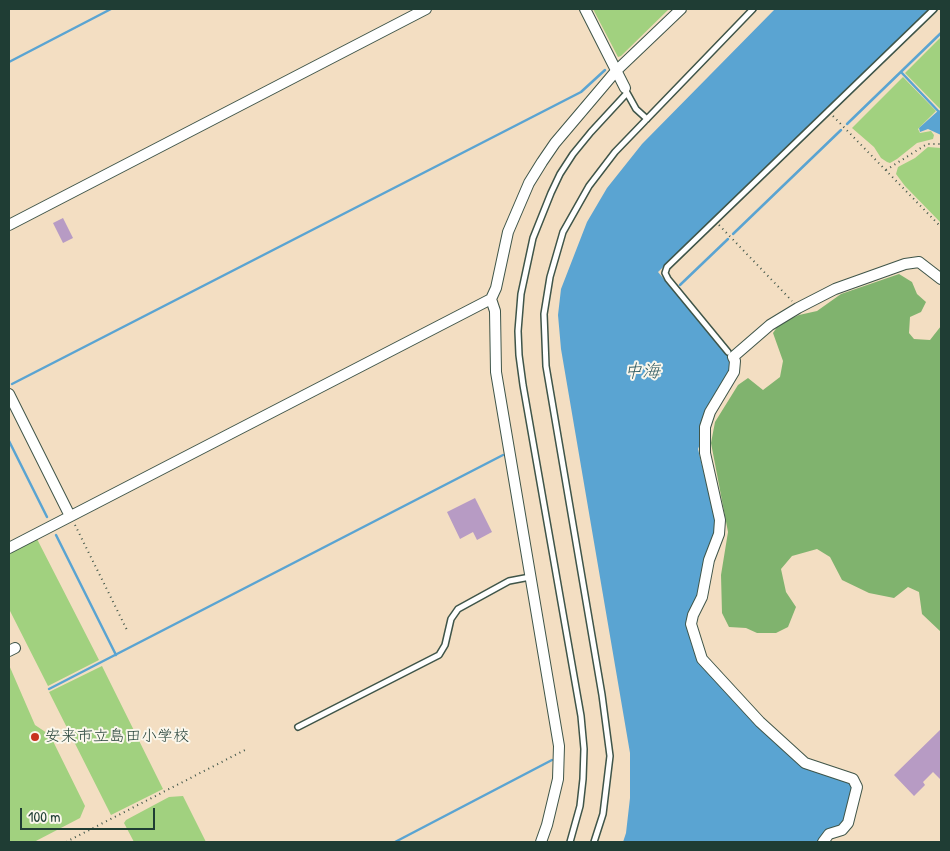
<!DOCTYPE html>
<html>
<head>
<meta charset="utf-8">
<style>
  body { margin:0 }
  #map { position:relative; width:950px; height:851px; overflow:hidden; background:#f3dec2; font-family:"Patrick Hand",sans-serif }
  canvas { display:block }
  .frame { position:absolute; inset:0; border:10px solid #1f3d34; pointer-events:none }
  .scale { position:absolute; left:20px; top:808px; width:135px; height:22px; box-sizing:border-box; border:2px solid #1f3d34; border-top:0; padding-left:6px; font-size:15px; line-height:18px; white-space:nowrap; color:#1f3d34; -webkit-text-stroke:4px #fbf7ec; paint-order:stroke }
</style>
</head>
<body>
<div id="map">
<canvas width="950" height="851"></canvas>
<div class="frame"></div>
<div class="scale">100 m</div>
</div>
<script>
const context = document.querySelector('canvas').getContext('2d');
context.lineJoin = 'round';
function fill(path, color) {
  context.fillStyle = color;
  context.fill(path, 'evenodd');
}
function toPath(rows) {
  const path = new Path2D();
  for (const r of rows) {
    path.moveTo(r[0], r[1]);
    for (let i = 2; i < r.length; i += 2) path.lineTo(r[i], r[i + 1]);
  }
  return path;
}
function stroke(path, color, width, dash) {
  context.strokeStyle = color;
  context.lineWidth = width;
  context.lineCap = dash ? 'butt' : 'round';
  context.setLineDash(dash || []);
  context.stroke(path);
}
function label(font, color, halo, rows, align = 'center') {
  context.font = font + ' "Patrick Hand","Klee One",sans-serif';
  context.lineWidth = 4;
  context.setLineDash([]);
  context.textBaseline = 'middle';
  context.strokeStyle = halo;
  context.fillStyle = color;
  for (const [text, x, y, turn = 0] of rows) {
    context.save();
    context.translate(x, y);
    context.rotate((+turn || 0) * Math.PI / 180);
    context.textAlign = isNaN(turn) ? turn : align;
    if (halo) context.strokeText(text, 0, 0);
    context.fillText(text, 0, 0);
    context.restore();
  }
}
fill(toPath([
  [593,9,669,9,621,56,618,57],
  [941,37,941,110,905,73],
  [903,77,936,111,918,129,920,133,931,131,934,135,933,139,917,143,897,159,890,163,887,162,881,158,874,147,852,128],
  [928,147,941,148,941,223,905,186,896,174,898,167,915,158],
  [37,539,99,660,48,686,9,609,9,554],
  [9,665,35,725,50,735,85,806,80,818,34,842,9,842],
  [102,666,163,789,111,815,49,692],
  [183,796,206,842,134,842,124,823,126,820,169,797]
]), '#a1d17f');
fill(toPath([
  [899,274,912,282,917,294,926,302,921,312,910,317,909,333,914,339,930,340,941,326,941,632,922,614,919,592,908,587,894,598,869,593,842,580,830,557,817,549,792,556,781,569,786,592,796,607,788,627,776,633,757,633,746,628,729,627,722,613,721,575,728,532,711,443,715,422,738,385,748,378,763,390,780,377,783,361,773,333,779,324,799,315,817,311,841,294]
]), '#80b36e');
fill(toPath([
  [775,9,930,9,658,272,727,354,732,363,698,449,717,527,699,597,686,623,692,646,700,663,803,766,848,779,855,790,846,822,820,842,623,842,626,833,630,798,630,753,561,349,558,315,561,289,587,222,607,188,642,144],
  [939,110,941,112,941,135,928,129,920,132,919,128]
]), '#5aa4d2');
stroke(toPath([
  [9,62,111,9],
  [901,72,941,114],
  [847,124,941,33],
  [733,234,841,130],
  [680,285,728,239],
  [12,384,581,92,605,70],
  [9,441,47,517],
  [56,535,116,655],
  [49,689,503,455],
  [395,842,552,760]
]), '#5aa4d2', 2.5);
fill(toPath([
  [63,218,73,238,63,243,53,223],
  [475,498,492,532,477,540,473,532,460,539,447,512],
  [941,729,941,780,933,772,923,782,925,785,914,796,894,775]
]), '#b79bc4');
const service = toPath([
  [626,91,636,109,647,119],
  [728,352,668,279,665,273,667,267,934,9],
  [298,727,439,655,445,645,451,619,458,609,509,581,530,577],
  [570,842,580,806,583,779,584,749,581,716,523,385,519,355,518,331,521,294,533,238,551,193,560,174,573,154,591,132,627,93],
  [594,842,603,814,610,756,602,695,546,366,544,314,550,277,563,232,589,186,615,152,753,9]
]);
const minor = toPath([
  [585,9,625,88],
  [9,225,426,9],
  [491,299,495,311,496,372,559,746,558,779,547,825,541,842],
  [9,394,70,516],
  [9,548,491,299,496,288,508,232,529,183,542,162,555,143,616,71,681,9],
  [9,651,15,648],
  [823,842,829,834,842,830,848,823,857,787,853,779,805,763,760,722,702,659,691,624,693,615,702,597,709,560,719,534,720,520,705,453,705,427,710,412,734,372,735,361,733,357,770,325,798,308,835,289,905,264,919,262,941,279]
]);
stroke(service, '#3f5549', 8);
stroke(minor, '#3f5549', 12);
stroke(toPath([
  [833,116,941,227],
  [886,170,927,144,940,144],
  [719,225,792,301],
  [75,525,128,632],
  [66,842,245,750]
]), '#3f5549', 2, [1, 4]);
stroke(service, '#fff', 5);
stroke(minor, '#fff', 10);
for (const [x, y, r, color] of [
  [35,737,5,"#c8321e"]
]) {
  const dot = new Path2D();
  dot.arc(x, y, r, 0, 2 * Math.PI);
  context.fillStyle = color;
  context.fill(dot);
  stroke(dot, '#fbf7ec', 2);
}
label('16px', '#1f3d34', '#fbf7ec', [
  ["安来市立島田小学校",45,737]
], 'left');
label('italic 18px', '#315c63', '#fbf7ec', [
  ["中海",642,372]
]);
</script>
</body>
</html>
